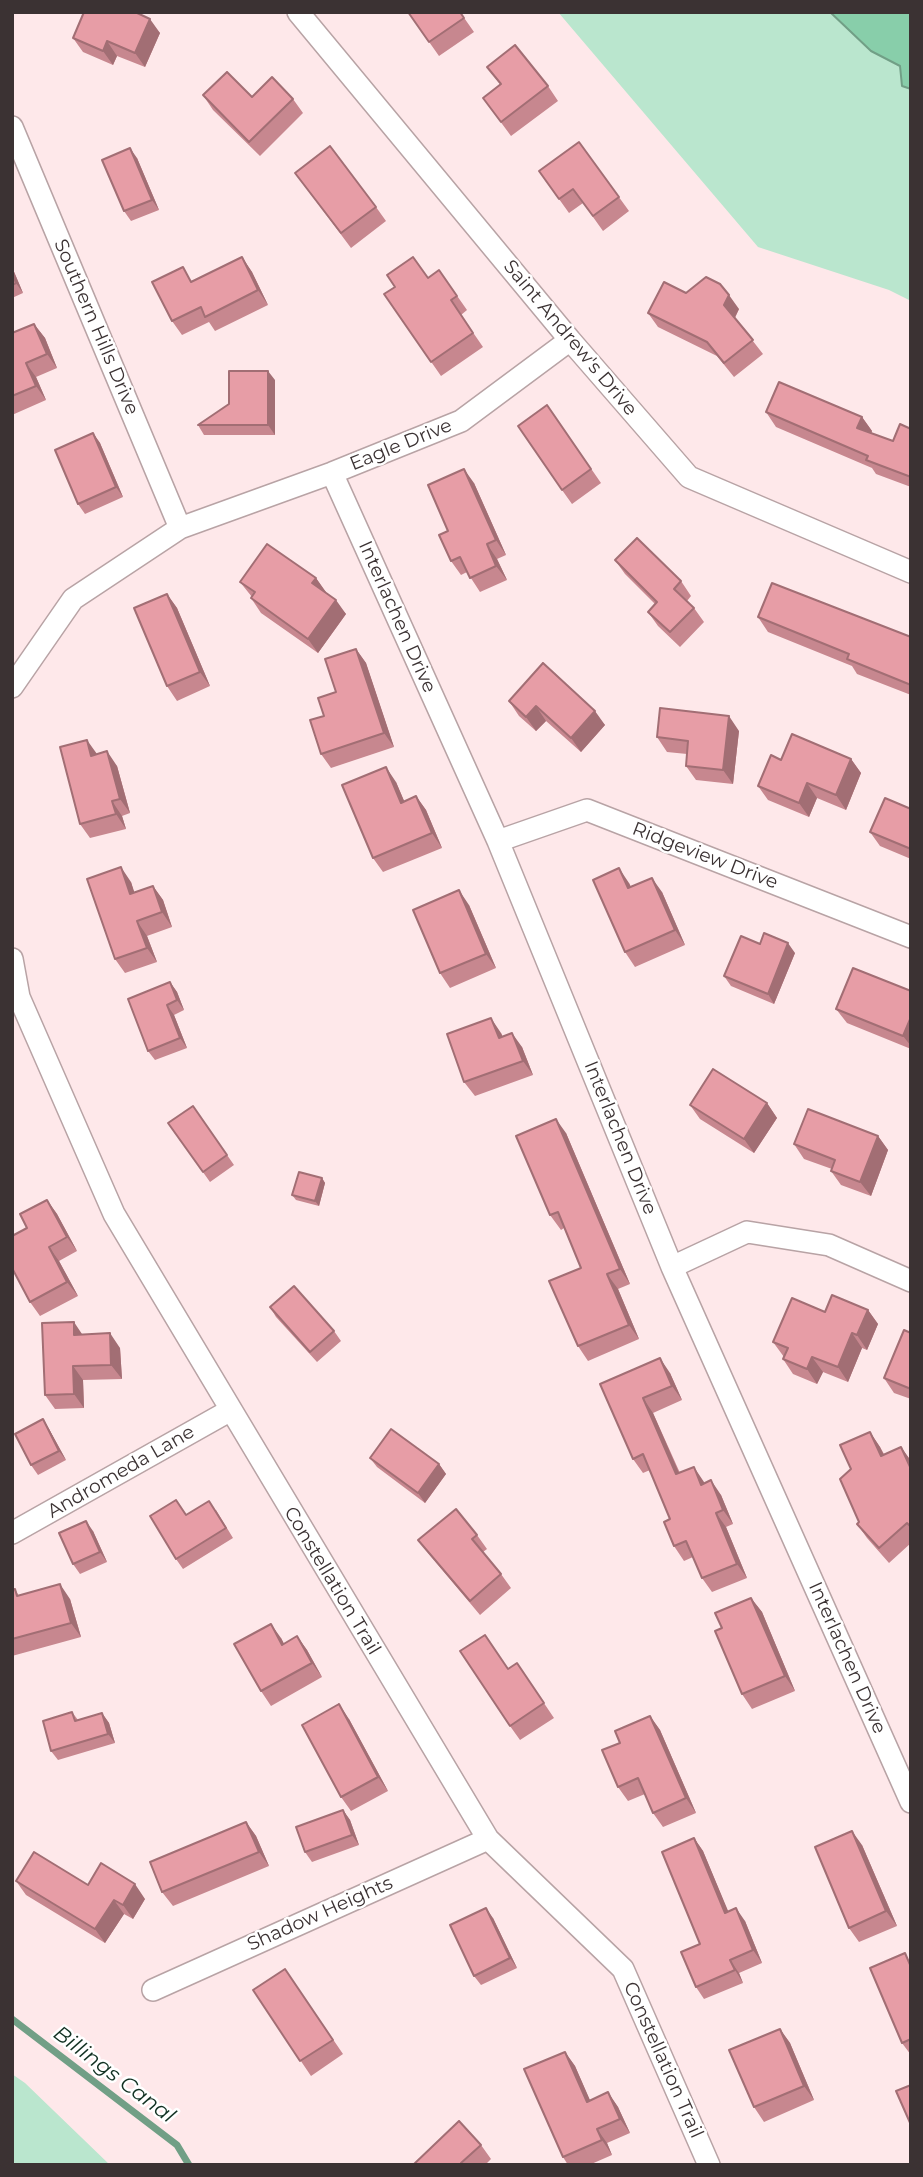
<!DOCTYPE html>
<html>
<head>
<meta charset="utf-8">
<style>
  body { margin:0 }
  #map { position:relative; width:923px; height:2177px; overflow:hidden; background:#fee8ea; font-family:Montserrat,sans-serif }
  canvas { display:block }
  .frame { position:absolute; inset:0; border:14px solid #3b3233; pointer-events:none }
</style>
</head>
<body>
<div id="map">
<canvas width="923" height="2177"></canvas>
<div class="frame"></div>
</div>
<script>
const context = document.querySelector('canvas').getContext('2d');
context.lineJoin = 'round';
function fill(path, color) {
  context.fillStyle = color;
  context.fill(path, 'evenodd');
}
function toPath(rows) {
  const path = new Path2D();
  for (const r of rows) {
    path.moveTo(r[0], r[1]);
    for (let i = 2; i < r.length; i += 2) path.lineTo(r[i], r[i + 1]);
  }
  return path;
}
function stroke(path, color, width, dash) {
  context.strokeStyle = color;
  context.lineWidth = width;
  context.lineCap = dash ? 'butt' : 'round';
  context.setLineDash(dash || []);
  context.stroke(path);
}
function label(font, color, halo, rows, align = 'center') {
  context.font = font + ' Montserrat,sans-serif';
  context.lineWidth = 5;
  context.setLineDash([]);
  context.textBaseline = 'middle';
  context.strokeStyle = halo;
  context.fillStyle = color;
  for (const [text, x, y, turn = 0] of rows) {
    context.save();
    context.translate(x, y);
    context.rotate((+turn || 0) * Math.PI / 180);
    context.textAlign = isNaN(turn) ? turn : align;
    if (halo) context.strokeText(text, 0, 0);
    context.fillText(text, 0, 0);
    context.restore();
  }
}
fill(toPath([
  [558,12,911,12,911,301,889,290,758,247],
  [12,2074,25,2083,110,2165,12,2165]
]), '#bae6ce');
const water = toPath([
  [830,12,911,12,911,89,902,86,900,66,871,51,830,12]
]);
fill(water, '#88ceaa');
stroke(water, '#719f86', 2);
stroke(toPath([
  [12,2019,177,2145,189,2165]
]), '#719f86', 7);
const minor = toPath([
  [298,12,570,340,689,477,911,572],
  [12,127,180,528],
  [332,473,498,841,672,1267,911,1802],
  [12,687,73,599,180,528,332,473,461,421,570,340],
  [498,841,587,810,911,937],
  [12,959,19,997,114,1214,488,1839,623,1969,709,2165],
  [672,1267,747,1232,829,1245,911,1281],
  [12,1533,229,1411],
  [153,1990,488,1839]
]);
stroke(minor, '#b8a3a5', 24);
stroke(minor, '#fff', 21);
fill(toPath([
  [408,12,460,12,474,32,439,56],
  [138,13,160,33,145,67,117,56,113,65,83,52,73,38],
  [487,67,548,86,558,101,511,136,483,98,500,84],
  [203,95,293,99,303,113,260,156,213,110],
  [579,142,629,211,603,231,583,203,569,213,539,171],
  [137,158,159,210,131,221,124,211],
  [295,173,376,207,386,221,351,248],
  [242,257,252,272,268,305,215,331,209,322,182,335,172,321,193,281],
  [12,267,23,293,12,298],
  [439,270,467,310,461,315,483,347,441,376,384,294,428,278],
  [686,293,739,309,735,318,763,354,734,377,717,356,658,327,648,313],
  [34,324,45,338,57,368,36,377,46,400,12,415,12,333],
  [275,380,275,435,204,435,198,425],
  [547,405,601,483,572,504,562,490],
  [766,412,862,417,872,431,871,433,893,441,911,429,911,487,876,474,872,468,776,427],
  [93,433,100,443,123,497,85,514,78,504],
  [474,483,506,555,497,559,507,580,480,592,467,572,461,575,451,561,448,531],
  [615,560,681,581,691,596,687,601,694,608,704,622,680,647,658,626,648,612,655,604,625,574],
  [316,578,326,593,346,614,318,653,261,613,251,598,252,597,240,582],
  [167,594,177,608,210,686,177,701,167,686],
  [758,617,911,637,911,695,857,674,852,666,768,632],
  [356,649,366,663,394,747,331,768,321,754,324,716,336,692],
  [543,663,605,725,581,752,546,721,536,731,519,716,509,701],
  [739,731,733,784,696,780,686,766,687,754,667,752,657,737],
  [97,754,117,766,130,813,122,816,126,829,90,838,80,824],
  [851,759,861,773,846,810,817,798,809,817,768,800,758,786],
  [396,782,404,801,416,796,426,810,442,848,383,872,373,858],
  [911,809,911,859,880,846,870,832],
  [131,882,134,893,153,886,163,900,172,927,147,936,157,962,125,973,115,959],
  [629,883,631,887,662,892,685,945,635,967,625,952],
  [469,905,496,968,450,988,440,973],
  [760,944,795,953,774,1004,731,986,724,976],
  [170,982,177,992,184,1010,174,1015,187,1048,155,1060,148,1051],
  [911,991,911,1049,847,1023,836,1009],
  [501,1033,503,1037,522,1047,533,1075,475,1096,464,1082],
  [767,1103,777,1118,754,1153,700,1119,690,1105],
  [193,1106,234,1165,210,1182,168,1123],
  [566,1133,630,1284,618,1289,639,1339,588,1361,578,1346,581,1268,564,1228,561,1230,550,1215],
  [878,1136,888,1150,871,1196,841,1185,831,1171,832,1169,804,1159,794,1144],
  [322,1178,325,1183,319,1206,296,1200,292,1195],
  [47,1200,57,1214,77,1251,59,1261,78,1296,40,1316,30,1302],
  [270,1307,334,1331,341,1341,317,1362,276,1317],
  [868,1310,878,1324,867,1350,862,1348,848,1382,823,1372,817,1384,793,1374,783,1359,784,1357,773,1342,825,1312],
  [911,1333,911,1399,894,1393,884,1378],
  [82,1335,120,1348,122,1379,83,1380,84,1408,55,1409,45,1395],
  [670,1373,682,1400,653,1413,680,1473,705,1483,721,1495,733,1524,726,1527,747,1578,712,1592,702,1578,693,1557,684,1561,674,1546,670,1519,650,1470,643,1473,633,1459,600,1384],
  [43,1419,49,1429,66,1460,38,1475,31,1465],
  [870,1432,880,1447,884,1454,901,1447,911,1461,911,1543,889,1563,867,1538,857,1524,859,1522,851,1469],
  [370,1458,439,1464,446,1474,425,1503,377,1467],
  [216,1510,233,1538,183,1569,176,1559,186,1515],
  [93,1531,107,1562,80,1574,73,1564],
  [477,1535,487,1549,483,1552,501,1574,511,1588,480,1615,429,1554,418,1540],
  [15,1589,19,1596,70,1599,81,1637,12,1656,12,1590],
  [751,1598,762,1612,795,1691,752,1709,742,1694,722,1628],
  [297,1636,307,1650,322,1677,271,1706,261,1691,281,1638,284,1644],
  [517,1663,554,1718,520,1740,510,1726],
  [72,1712,78,1720,102,1713,109,1723,115,1743,58,1760,51,1751],
  [650,1716,660,1730,696,1813,663,1827,653,1813,645,1794,628,1801,618,1787,620,1743],
  [349,1719,388,1791,351,1811,341,1797],
  [343,1810,350,1820,359,1845,312,1862,305,1852],
  [246,1822,256,1836,269,1866,173,1906,162,1892],
  [694,1838,703,1851,728,1912,745,1921,762,1963,739,1973,743,1983,704,1999,696,1987,700,1944],
  [862,1845,897,1926,859,1942,849,1928],
  [16,1881,145,1899,133,1919,124,1914,105,1943,26,1895],
  [493,1918,517,1968,481,1985,474,1976],
  [911,1961,911,2055,902,2043],
  [285,1969,343,2054,311,2076,253,1990],
  [780,2029,790,2043,814,2100,764,2122,754,2107],
  [565,2052,575,2066,590,2101,608,2093,618,2107,630,2133,607,2143,612,2155,589,2165,568,2165,563,2157],
  [481,2145,491,2159,485,2165,413,2165]
]), '#c7878f');
fill(toPath([
  [150,19,160,33,145,67,135,53],
  [107,41,117,56,113,65,103,51],
  [130,148,137,158,159,210,152,200],
  [242,257,252,272,268,305,258,290],
  [12,267,23,293,16,283,12,274],
  [729,295,739,309,734,319,724,305],
  [34,324,45,338,57,368,47,354],
  [26,363,36,377,46,400,36,386],
  [268,371,275,380,275,435,268,425],
  [862,417,872,431,867,442,857,428],
  [93,433,100,443,123,497,116,487],
  [464,469,474,483,506,555,496,540],
  [487,544,497,559,507,580,496,566],
  [316,578,326,592,322,598,312,583],
  [167,594,177,608,210,686,200,672],
  [336,600,346,614,318,653,308,639],
  [356,649,366,663,394,747,384,733],
  [536,706,546,721,536,731,526,717],
  [595,711,605,725,581,752,571,738],
  [729,716,739,731,733,784,723,770],
  [87,740,97,754,91,756],
  [107,751,117,766,130,813,120,799],
  [851,759,861,773,846,810,836,795],
  [386,767,396,782,411,817,401,803],
  [807,783,817,798,809,817,799,803],
  [416,796,426,810,442,848,432,833],
  [112,801,122,816,126,829,116,814],
  [121,867,131,882,140,909,130,894],
  [619,868,629,883,638,903,628,888],
  [652,878,662,892,685,945,675,930],
  [153,886,163,900,172,927,162,912],
  [459,890,469,905,496,968,486,954],
  [137,921,147,936,157,962,147,948],
  [788,943,795,953,774,1004,768,994],
  [170,982,177,992,184,1010,177,1000],
  [167,1005,174,1015,187,1048,180,1038],
  [911,1017,911,1046,903,1036],
  [491,1018,501,1033,509,1053,499,1038],
  [512,1033,522,1047,533,1075,523,1061],
  [767,1103,777,1118,754,1153,744,1139],
  [556,1119,566,1133,630,1284,620,1269],
  [878,1136,888,1150,871,1196,860,1182],
  [322,1178,325,1183,319,1206,315,1201],
  [47,1200,57,1214,77,1251,67,1237],
  [49,1247,59,1261,78,1296,67,1282],
  [607,1274,618,1289,639,1339,629,1325],
  [868,1310,878,1324,867,1350,857,1335],
  [74,1322,84,1337,74,1335],
  [110,1333,120,1348,122,1379,111,1365],
  [852,1333,862,1348,848,1382,838,1367],
  [812,1357,823,1372,817,1384,807,1369],
  [660,1358,670,1373,682,1400,672,1386],
  [73,1366,83,1380,84,1408,74,1394],
  [643,1398,653,1413,686,1489,676,1474],
  [43,1419,49,1429,66,1460,59,1451],
  [870,1432,880,1447,891,1470,881,1456],
  [901,1447,911,1461,911,1469],
  [439,1464,446,1474,425,1503,418,1493],
  [694,1467,704,1482,711,1499,701,1485],
  [711,1480,721,1495,733,1524,723,1510],
  [716,1513,726,1527,747,1578,737,1564],
  [86,1521,93,1531,107,1562,100,1552],
  [60,1584,70,1599,81,1637,71,1623],
  [751,1598,762,1612,795,1691,785,1676],
  [271,1624,281,1638,292,1659,282,1645],
  [297,1636,307,1650,322,1677,312,1663],
  [339,1704,349,1719,388,1791,378,1777],
  [102,1713,109,1723,115,1743,108,1734],
  [650,1716,660,1730,696,1813,686,1798],
  [343,1810,350,1820,359,1845,352,1835],
  [246,1822,256,1836,269,1866,259,1852],
  [852,1831,862,1845,897,1926,886,1911],
  [694,1838,703,1851,734,1925,725,1913],
  [135,1884,145,1899,133,1919,123,1905],
  [114,1900,124,1914,105,1943,95,1929],
  [486,1908,493,1918,517,1968,510,1958],
  [736,1908,745,1921,762,1963,753,1950],
  [730,1960,739,1973,743,1983,735,1970],
  [780,2029,790,2043,814,2100,804,2086],
  [565,2052,575,2066,597,2116,587,2102],
  [608,2092,618,2107,630,2133,620,2119],
  [597,2129,607,2143,612,2155,602,2140]
]), '#a26e74');
const building = toPath([
  [84,12,135,12,150,19,135,53,107,41,103,51,73,38,84,12],
  [408,12,460,12,464,18,429,42,408,12],
  [515,45,548,86,501,122,483,98,501,84,487,67,515,45],
  [227,72,252,97,272,77,293,99,249,142,203,95,227,72],
  [579,142,619,197,593,216,573,189,559,199,539,171,579,142],
  [330,146,376,207,341,233,295,173,330,146],
  [130,148,152,200,124,211,102,160,130,148],
  [242,257,258,290,205,317,201,307,172,321,152,282,183,267,191,282,242,257],
  [413,257,428,278,439,270,457,296,451,300,473,333,431,362,384,294,395,287,387,275,413,257],
  [12,274,16,283,12,285,12,274],
  [706,277,720,284,729,295,724,305,753,340,724,363,707,342,648,313,664,282,686,293,706,277],
  [34,324,47,354,26,363,36,386,12,396,12,333,34,324],
  [229,371,268,371,268,425,198,425,229,404,229,371],
  [779,382,862,417,857,428,893,441,900,424,911,429,911,477,866,460,868,456,766,412,779,382],
  [547,405,591,469,562,490,518,426,547,405],
  [93,433,116,487,78,504,55,450,93,433],
  [464,469,496,540,487,544,496,566,470,578,460,557,451,561,439,535,448,531,428,485,464,469],
  [637,538,681,581,674,589,694,608,670,632,648,612,657,602,615,560,637,538],
  [267,544,316,578,312,583,336,600,308,639,251,598,255,592,240,582,267,544],
  [772,583,911,637,911,685,847,659,849,654,758,617,772,583],
  [167,594,200,672,167,686,134,608,167,594],
  [356,649,384,733,321,754,310,720,324,716,318,698,336,692,325,659,356,649],
  [543,663,595,711,571,738,536,706,526,717,509,701,543,663],
  [660,708,729,716,723,770,686,766,688,741,657,737,660,708],
  [792,734,851,759,836,795,807,783,799,803,758,786,771,755,781,760,792,734],
  [87,740,91,756,107,751,120,799,112,801,116,814,80,824,60,747,87,740],
  [386,767,401,803,416,796,432,833,373,858,342,785,386,767],
  [885,798,911,809,911,849,870,832,885,798],
  [121,867,130,894,153,886,162,912,137,921,147,948,115,959,87,879,121,867],
  [619,868,628,888,652,878,675,930,625,952,593,880,619,868],
  [459,890,486,954,440,973,413,910,459,890],
  [764,933,788,943,768,994,724,976,741,936,760,944,764,933],
  [853,968,911,991,911,1017,903,1036,836,1009,853,968],
  [170,982,177,1000,167,1005,180,1038,148,1051,128,999,170,982],
  [491,1018,499,1038,512,1033,523,1061,464,1082,447,1034,491,1018],
  [713,1069,767,1103,744,1139,690,1105,713,1069],
  [193,1106,227,1155,203,1172,168,1123,193,1106],
  [808,1109,878,1136,860,1182,831,1171,835,1160,794,1144,808,1109],
  [556,1119,620,1269,607,1274,629,1325,578,1346,549,1281,581,1268,558,1212,550,1215,516,1136,556,1119],
  [299,1172,322,1178,315,1201,292,1195,299,1172],
  [47,1200,67,1237,49,1247,67,1282,30,1302,12,1268,12,1236,27,1228,20,1214,47,1200],
  [294,1286,334,1331,310,1352,270,1307,294,1286],
  [832,1295,868,1310,857,1335,852,1333,838,1367,812,1357,807,1369,783,1359,788,1348,773,1342,792,1298,825,1312,832,1295],
  [74,1322,74,1335,110,1333,111,1365,73,1366,74,1394,45,1395,42,1323,74,1322],
  [904,1330,911,1333,911,1389,884,1378,904,1330],
  [660,1358,672,1386,643,1398,676,1474,694,1467,701,1485,711,1480,723,1510,716,1513,737,1564,702,1578,686,1541,674,1546,664,1522,670,1519,643,1454,633,1459,600,1384,660,1358],
  [43,1419,59,1451,31,1465,15,1434,43,1419],
  [391,1429,439,1464,418,1493,370,1458,391,1429],
  [870,1432,881,1456,901,1447,911,1469,911,1527,907,1523,879,1548,857,1524,859,1522,840,1479,851,1469,840,1445,870,1432],
  [176,1500,186,1515,209,1501,226,1528,176,1559,150,1516,176,1500],
  [456,1509,477,1535,472,1539,501,1574,470,1601,418,1540,456,1509],
  [86,1521,100,1552,73,1564,59,1533,86,1521],
  [60,1584,71,1623,12,1639,12,1590,15,1589,17,1596,60,1584],
  [751,1598,785,1676,742,1694,715,1631,722,1628,715,1613,751,1598],
  [271,1624,282,1645,297,1636,312,1663,261,1691,234,1644,271,1624],
  [485,1635,508,1669,517,1663,544,1703,510,1726,460,1651,485,1635],
  [339,1704,378,1777,341,1797,302,1725,339,1704],
  [72,1712,75,1721,102,1713,108,1734,51,1751,43,1721,72,1712],
  [650,1716,686,1798,653,1813,638,1778,618,1787,602,1750,620,1743,615,1731,650,1716],
  [343,1810,352,1835,305,1852,296,1827,343,1810],
  [246,1822,259,1852,162,1892,150,1862,246,1822],
  [852,1831,886,1911,849,1928,815,1847,852,1831],
  [694,1838,725,1913,736,1908,753,1950,730,1960,735,1970,696,1987,681,1952,700,1944,662,1852,694,1838],
  [34,1852,88,1885,101,1863,135,1884,123,1905,114,1900,95,1929,16,1881,34,1852],
  [486,1908,510,1958,474,1976,450,1925,486,1908],
  [905,1953,911,1967,911,2039,902,2043,870,1968,905,1953],
  [285,1969,333,2040,300,2061,253,1990,285,1969],
  [780,2029,804,2086,754,2107,729,2050,780,2029],
  [565,2052,587,2102,608,2092,620,2119,597,2129,602,2140,563,2157,524,2069,565,2052],
  [911,2085,911,2125,896,2091,911,2085],
  [459,2121,481,2145,461,2163,462,2165,413,2165,459,2121]
]);
fill(building, '#e79da6');
stroke(building, '#a26e74', 2);
label('19px', '#3b3233', '#fff', [
  ["Southern Hills Drive",96,327,67],
  ["Saint Andrew's Drive",570,338,50],
  ["Eagle Drive",401,445,-22],
  ["Interlachen Drive",397,617,66],
  ["Ridgeview Drive",705,856,21],
  ["Interlachen Drive",620,1138,68],
  ["Andromeda Lane",121,1472,-30],
  ["Constellation Trail",332,1581,59],
  ["Interlachen Drive",847,1658,66],
  ["Shadow Heights",320,1914,-24],
  ["Constellation Trail",663,2060,66]
]);
label('italic 21px', '#103021', '#fff', [
  ["Billings Canal",114,2075,37]
]);
</script>
</body>
</html>
